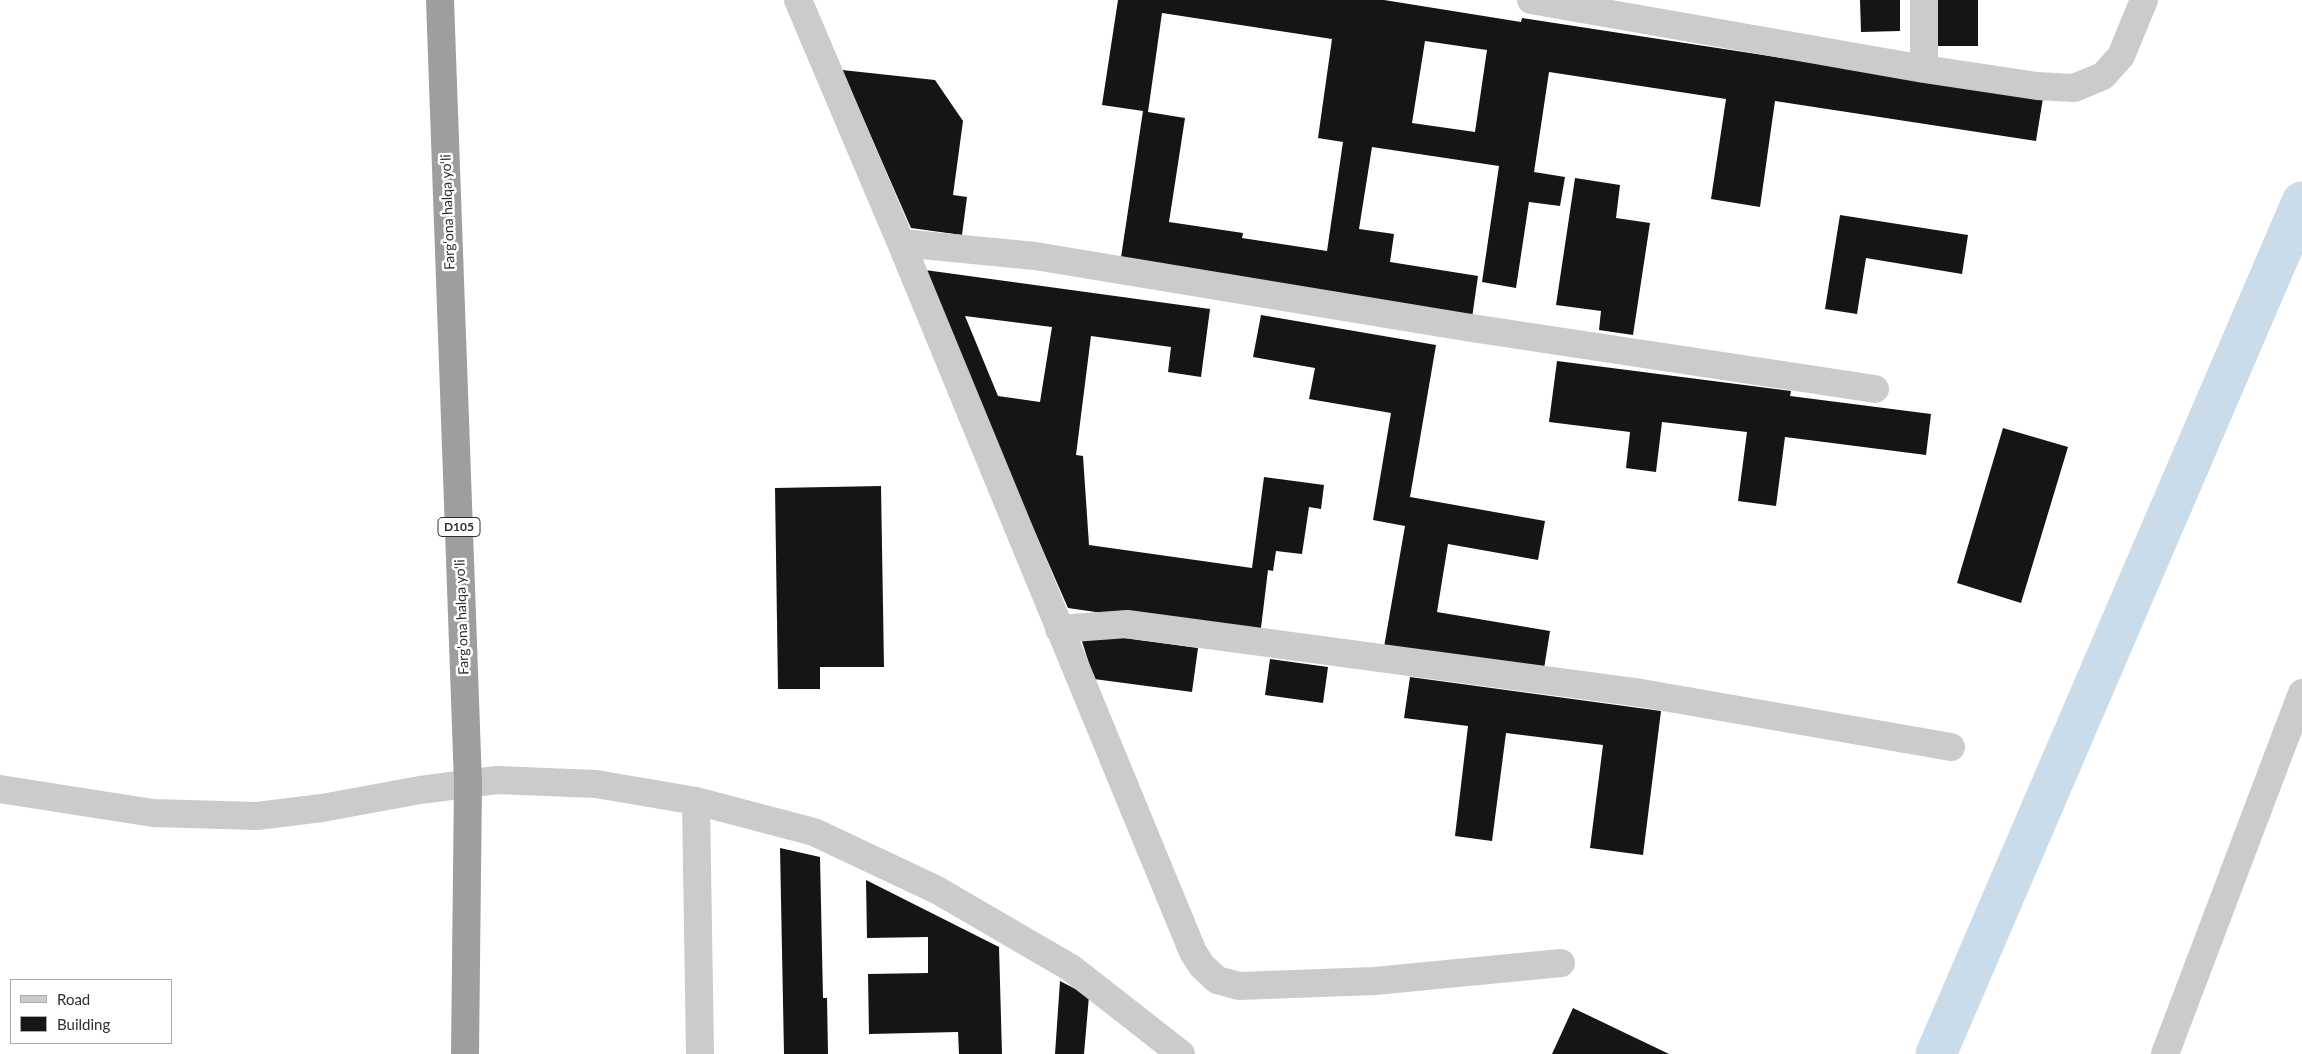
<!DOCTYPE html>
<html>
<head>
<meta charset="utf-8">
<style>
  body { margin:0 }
  #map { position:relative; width:2302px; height:1054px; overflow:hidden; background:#fff; font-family:Lato,sans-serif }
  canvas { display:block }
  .legend { position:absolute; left:10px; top:979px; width:162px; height:65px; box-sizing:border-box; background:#fff; border:1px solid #ababab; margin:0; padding:6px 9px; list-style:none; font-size:15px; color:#2e2e2e }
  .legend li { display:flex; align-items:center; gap:10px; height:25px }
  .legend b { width:25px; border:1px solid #ababab }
</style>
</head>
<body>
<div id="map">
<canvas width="2302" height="1054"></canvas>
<ul class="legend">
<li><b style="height:6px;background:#cbcbcb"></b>Road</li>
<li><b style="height:14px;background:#151515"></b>Building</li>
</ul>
</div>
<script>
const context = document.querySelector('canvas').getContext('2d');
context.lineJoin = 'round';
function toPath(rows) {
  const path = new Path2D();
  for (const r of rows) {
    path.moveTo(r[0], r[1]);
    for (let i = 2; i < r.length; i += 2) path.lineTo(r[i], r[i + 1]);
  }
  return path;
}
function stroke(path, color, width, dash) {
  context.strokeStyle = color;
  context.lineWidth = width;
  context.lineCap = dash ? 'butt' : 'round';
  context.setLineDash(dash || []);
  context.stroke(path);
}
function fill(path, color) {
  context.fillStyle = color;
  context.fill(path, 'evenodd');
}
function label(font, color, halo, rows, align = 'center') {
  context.font = font + ' Lato,sans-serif';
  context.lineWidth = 5;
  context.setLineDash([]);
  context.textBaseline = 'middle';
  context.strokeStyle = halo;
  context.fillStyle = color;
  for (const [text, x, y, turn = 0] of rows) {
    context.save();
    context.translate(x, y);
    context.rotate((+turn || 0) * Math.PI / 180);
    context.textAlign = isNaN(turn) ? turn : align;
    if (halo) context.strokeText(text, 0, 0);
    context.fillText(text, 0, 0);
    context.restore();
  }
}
stroke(toPath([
  [1936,1054,2302,202]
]), '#cadbe9', 41);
fill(toPath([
  [1118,0,1384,0,1521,22,1522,18,2043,98,2036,141,1775,101,1760,207,1711,199,1726,99,1549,72,1534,172,1565,177,1560,206,1529,202,1516,288,1482,282,1499,166,1372,147,1359,229,1394,234,1390,262,1478,276,1472,318,1120,264,1143,111,1102,105],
  [1162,13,1332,39,1318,138,1343,142,1327,251,1242,238,1243,233,1169,222,1185,118,1148,112],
  [1425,41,1487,50,1475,132,1412,123],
  [1860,0,1900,0,1900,31,1861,32],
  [1938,0,1978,0,1978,46,1938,46],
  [842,70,935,80,963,121,953,195,967,197,962,235,911,228],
  [1575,178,1620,185,1616,218,1650,223,1633,335,1599,330,1601,311,1556,305],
  [1840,215,1968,235,1962,274,1866,258,1857,314,1825,309],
  [925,270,1210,309,1201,377,1168,372,1171,347,1091,336,1076,455,1083,456,1089,545,1252,568,1264,477,1324,485,1321,509,1309,507,1302,554,1276,551,1273,571,1268,570,1260,636,1068,608,997,445],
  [965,316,1052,327,1040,402,998,396],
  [1261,315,1436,345,1410,497,1545,521,1538,560,1448,544,1437,612,1550,631,1543,675,1384,647,1405,526,1373,520,1391,413,1309,399,1315,368,1253,357],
  [1557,361,1791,391,1790,396,1931,414,1926,455,1785,437,1776,506,1738,501,1747,432,1662,422,1656,472,1626,468,1630,432,1549,422],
  [2003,428,2068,447,2021,603,1957,583],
  [881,486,884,667,820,667,820,689,778,689,775,488],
  [1079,632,1198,648,1192,692,1094,679],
  [1270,659,1328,667,1323,703,1265,695],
  [1410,677,1661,711,1643,855,1590,848,1603,745,1506,733,1492,841,1455,836,1468,726,1404,718],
  [780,848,820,857,823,998,827,998,828,1054,784,1054],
  [866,880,999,947,1002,1054,959,1054,958,1032,869,1034,868,974,928,973,928,937,867,938],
  [1060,981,1089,996,1084,1054,1055,1054],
  [1573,1008,1669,1054,1552,1054]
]), '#151515');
stroke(toPath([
  [798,0,901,243,1193,952,1202,966,1217,980,1239,986,1375,981,1561,963],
  [1531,0,1924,69,2037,86,2074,88,2103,76,2121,56,2144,0],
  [1924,0,1924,69],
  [901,243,1035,256,1465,327,1875,389],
  [1059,629,1127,624,1641,693,1951,747],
  [0,789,153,813,257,816,322,808,420,790,497,780,596,784,696,801,814,832,937,890,1071,968,1181,1054],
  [696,801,700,1054],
  [2165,1054,2302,693]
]), '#cbcbcb', 28);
stroke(toPath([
  [440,0,468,783,465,1054]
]), '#9e9e9e', 28);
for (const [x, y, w] of [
  [459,527,42]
]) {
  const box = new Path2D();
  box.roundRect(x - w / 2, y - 9.5, w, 19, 4);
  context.fillStyle = '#fff';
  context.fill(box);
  stroke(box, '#2e2e2e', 1);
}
label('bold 12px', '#2e2e2e', null, [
  ["D105",459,527]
]);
label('14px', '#2e2e2e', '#fff', [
  ["Farg‘ona halqa yo‘li",448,212,-92],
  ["Farg‘ona halqa yo‘li",462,617,-92]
]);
</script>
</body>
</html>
